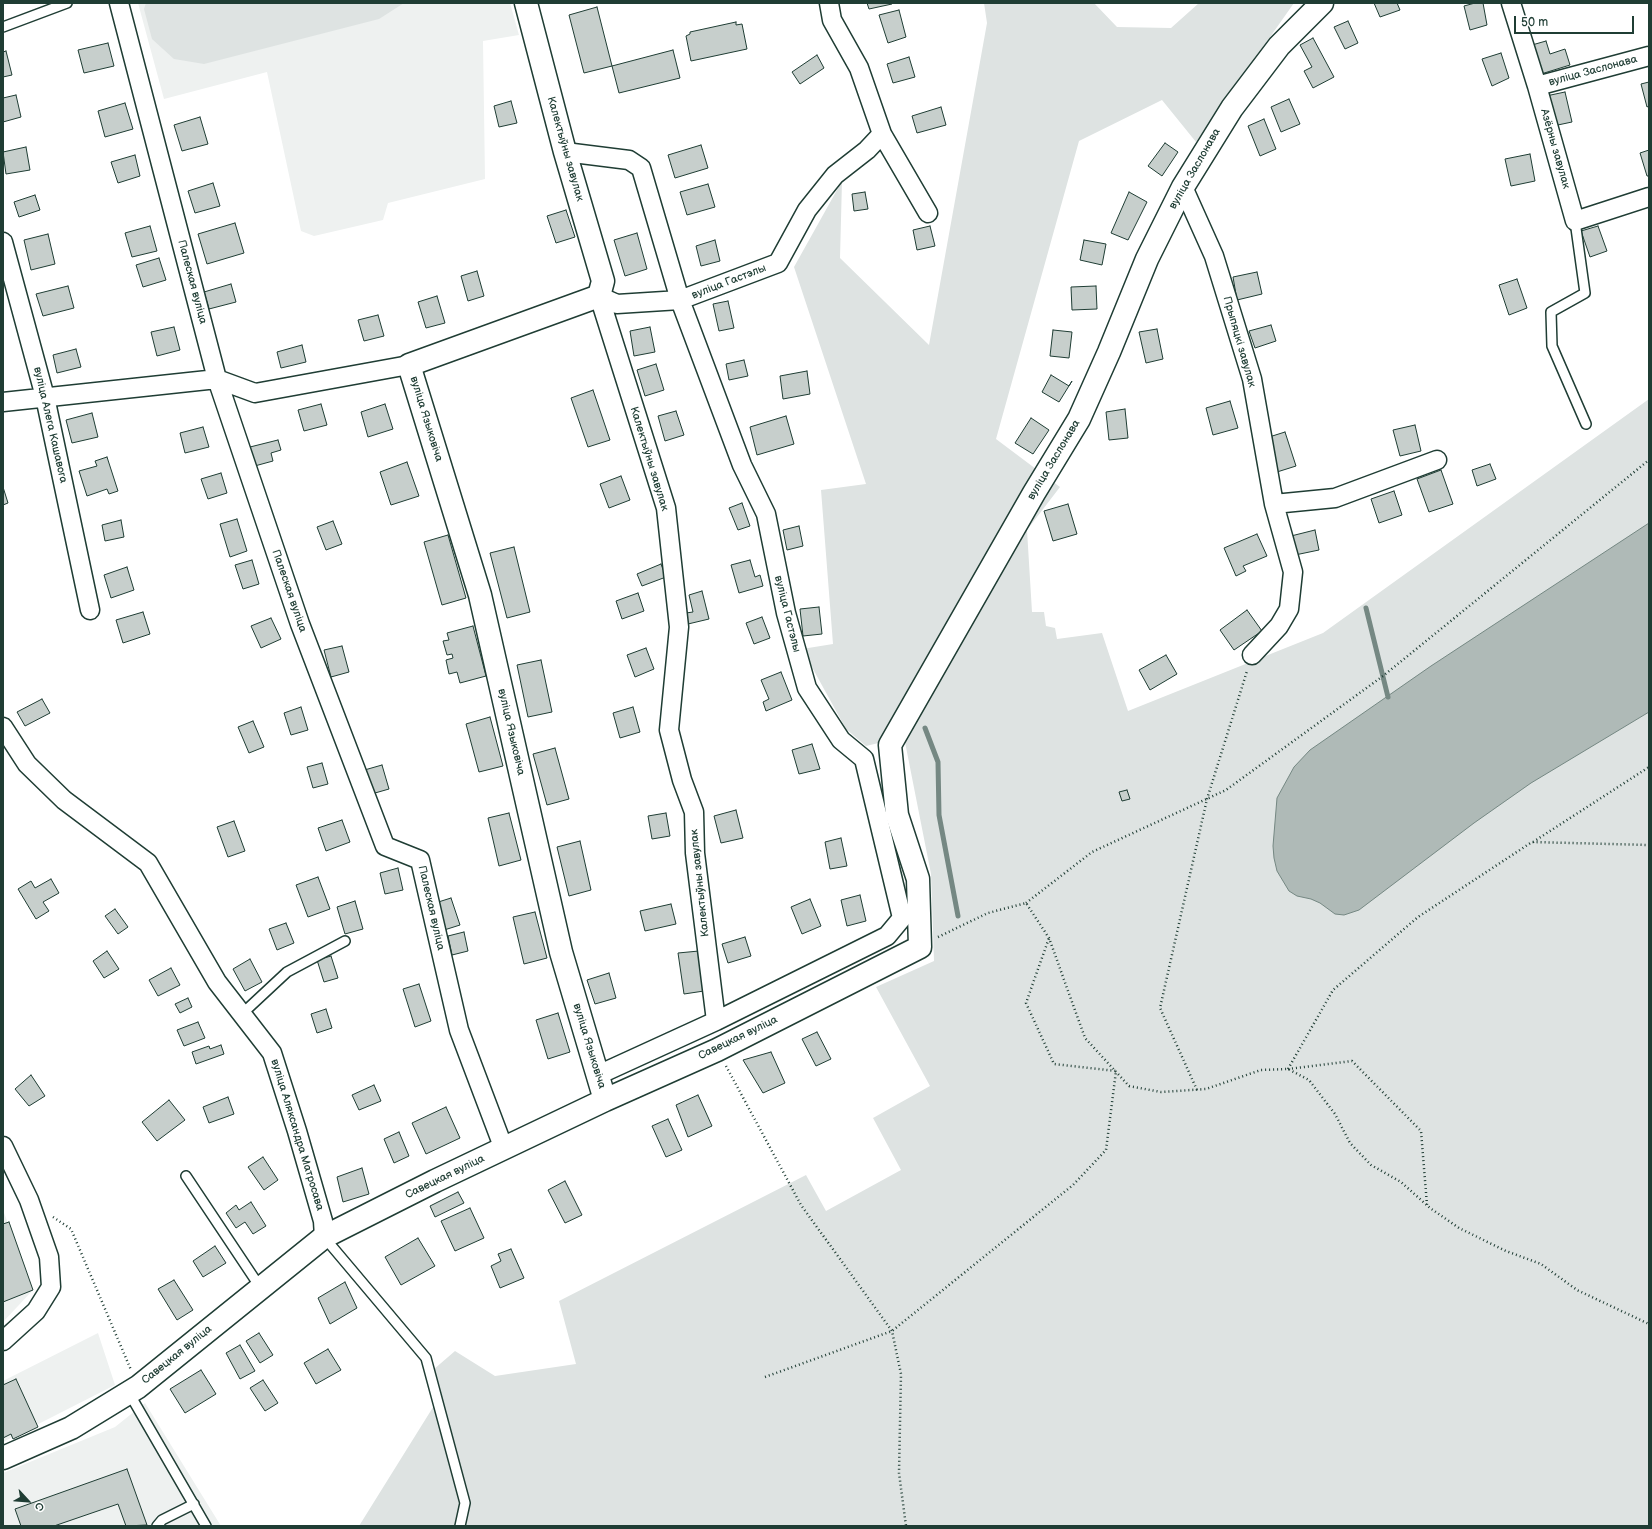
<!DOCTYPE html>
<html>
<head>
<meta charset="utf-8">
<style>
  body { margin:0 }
  #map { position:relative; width:1652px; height:1529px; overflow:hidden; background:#fff; font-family:"Balsamiq Sans",sans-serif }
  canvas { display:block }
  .frame { position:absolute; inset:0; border:4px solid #1f3d34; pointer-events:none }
  .north { position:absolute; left:8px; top:1481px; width:40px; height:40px; -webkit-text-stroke:3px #fff; paint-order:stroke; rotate:116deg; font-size:11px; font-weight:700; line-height:16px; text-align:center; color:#1f3d34 }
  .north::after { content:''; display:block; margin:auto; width:14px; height:18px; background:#1f3d34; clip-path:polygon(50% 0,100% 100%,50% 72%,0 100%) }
  .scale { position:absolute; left:1514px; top:16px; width:120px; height:18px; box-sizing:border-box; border:2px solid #1f3d34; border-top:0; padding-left:5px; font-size:12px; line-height:14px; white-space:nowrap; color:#1f3d34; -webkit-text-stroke:3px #fff; paint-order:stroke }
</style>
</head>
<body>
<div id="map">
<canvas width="1652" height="1529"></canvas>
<div class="frame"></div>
<div class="north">С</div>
<div class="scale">50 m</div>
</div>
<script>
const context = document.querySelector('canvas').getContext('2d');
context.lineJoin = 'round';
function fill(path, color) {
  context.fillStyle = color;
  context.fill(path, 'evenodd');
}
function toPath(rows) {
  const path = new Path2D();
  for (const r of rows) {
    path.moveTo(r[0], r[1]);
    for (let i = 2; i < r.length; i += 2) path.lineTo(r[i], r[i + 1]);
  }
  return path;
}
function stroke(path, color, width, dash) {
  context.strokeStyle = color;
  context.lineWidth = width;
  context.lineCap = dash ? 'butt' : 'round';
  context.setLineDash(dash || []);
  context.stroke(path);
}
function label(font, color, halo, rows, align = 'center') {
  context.font = font + ' "Balsamiq Sans",sans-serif';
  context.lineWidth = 3;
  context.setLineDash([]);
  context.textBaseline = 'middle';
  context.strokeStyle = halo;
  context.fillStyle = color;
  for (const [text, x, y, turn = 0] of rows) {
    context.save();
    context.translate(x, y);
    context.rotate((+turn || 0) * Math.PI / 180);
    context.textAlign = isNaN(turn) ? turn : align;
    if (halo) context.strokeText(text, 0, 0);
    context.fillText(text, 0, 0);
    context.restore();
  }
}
fill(toPath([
  [138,3,510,3,519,35,483,41,485,179,388,203,383,220,314,236,301,231,267,72,164,99],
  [3,1210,33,1290,3,1322],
  [98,1333,115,1385,3,1442,3,1381],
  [145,1403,221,1526,3,1526,3,1473,115,1427]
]), '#eef1f0');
fill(toPath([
  [146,3,404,3,379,19,204,64,174,59,152,39,144,9],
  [984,3,1094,3,1117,27,1171,28,1199,3,1294,3,1196,142,1162,100,1079,141,996,439,1060,487,1027,530,1032,612,1044,612,1046,626,1055,628,1057,639,1102,633,1128,711,1323,633,1649,399,1649,1526,359,1526,435,1404,426,1376,455,1351,495,1376,576,1364,559,1301,806,1175,826,1211,901,1170,873,1118,930,1086,876,987,934,961,931,874,904,737,866,746,846,729,802,649,833,644,821,490,866,484,794,267,842,181,840,258,929,345,987,23]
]), '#dee3e2');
const water = toPath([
  [1649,523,1649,712,1531,783,1474,823,1359,910,1344,915,1335,914,1320,903,1311,899,1297,896,1289,891,1277,871,1274,858,1273,846,1277,798,1294,767,1310,750,1431,666,1649,523]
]);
fill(water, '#afbab7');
stroke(water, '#758883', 1);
stroke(toPath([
  [1366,608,1388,697],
  [925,728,938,762,939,815,958,916]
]), '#758883', 5);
const building = toPath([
  [867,3,892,3,892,4,869,9,867,3],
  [1374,3,1397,3,1400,10,1380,17,1374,3],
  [1475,3,1483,3,1487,25,1470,30,1464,6,1475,3],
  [597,7,612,66,584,73,569,15,597,7],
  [899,10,906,37,888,43,879,15,899,10],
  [1348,21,1358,43,1345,49,1334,27,1348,21],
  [736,22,736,25,742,24,747,49,691,61,686,36,690,34,690,32,736,22],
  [1313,38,1334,77,1313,88,1304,71,1312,67,1300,45,1313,38],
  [1546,41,1550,54,1565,49,1570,65,1541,74,1532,45,1546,41],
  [108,43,114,66,84,73,78,50,108,43],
  [673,50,680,78,619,93,612,66,673,50],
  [6,51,12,75,3,77,3,52,6,51],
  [1501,53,1509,78,1492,86,1482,59,1501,53],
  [817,55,824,68,800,84,792,72,817,55],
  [909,57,915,77,893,83,887,64,909,57],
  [1649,82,1649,106,1647,107,1641,84,1649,82],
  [1565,92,1572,122,1553,126,1546,96,1565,92],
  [16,95,21,117,3,122,3,98,16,95],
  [1289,99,1300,124,1281,132,1271,107,1289,99],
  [511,101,517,123,499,127,494,106,511,101],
  [125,103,133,129,105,137,98,111,125,103],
  [941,107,946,125,917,133,912,116,941,107],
  [200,117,208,144,182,151,174,125,200,117],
  [1264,119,1276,149,1260,156,1248,126,1264,119],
  [1165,143,1178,152,1162,176,1148,166,1165,143],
  [701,145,708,168,675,178,668,155,701,145],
  [26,147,30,170,6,174,3,152,26,147],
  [1649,150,1649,176,1647,176,1640,153,1649,150],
  [1530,154,1535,181,1511,186,1505,159,1530,154],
  [135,155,140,176,118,183,111,162,135,155],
  [213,183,220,206,195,213,188,191,213,183],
  [708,184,715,207,687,215,680,192,708,184],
  [865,192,868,209,854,211,852,194,865,192],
  [1129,192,1147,202,1128,240,1111,233,1129,192],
  [35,195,40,210,19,217,14,202,35,195],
  [566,210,575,237,556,243,547,216,566,210],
  [235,223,244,253,207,264,198,234,235,223],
  [150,226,157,251,132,257,125,233,150,226],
  [930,226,935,246,917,250,913,230,930,226],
  [1598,226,1607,251,1590,257,1581,231,1598,226],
  [637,233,647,269,625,276,614,240,637,233],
  [48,234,55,264,31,270,24,240,48,234],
  [715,240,720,261,701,266,696,246,715,240],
  [1084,240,1106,244,1102,265,1080,260,1084,240],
  [159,258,166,280,143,287,136,265,159,258],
  [477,271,484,296,468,301,461,276,477,271],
  [1257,272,1262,294,1237,300,1233,277,1257,272],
  [1517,279,1527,308,1509,315,1499,285,1517,279],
  [231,284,236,302,209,309,204,292,231,284],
  [68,286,74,308,43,316,36,294,68,286],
  [1096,286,1097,309,1072,310,1071,287,1096,286],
  [437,296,445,323,426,328,418,302,437,296],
  [728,301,734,328,719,331,713,304,728,301],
  [378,315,384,336,364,341,358,320,378,315],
  [1271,325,1276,341,1255,348,1249,331,1271,325],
  [174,327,180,350,157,356,151,332,174,327],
  [650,327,655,352,634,356,630,331,650,327],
  [1157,329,1163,359,1146,363,1139,332,1157,329],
  [1053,330,1072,332,1069,358,1050,356,1053,330],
  [302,345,306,362,281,368,277,352,302,345],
  [76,349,81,367,57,373,53,355,76,349],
  [744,360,748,376,729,380,726,364,744,360],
  [656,364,664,390,645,396,637,370,656,364],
  [807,371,810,394,783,399,780,376,807,371],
  [1051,375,1069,386,1072,381,1059,402,1042,392,1051,375],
  [593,390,610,440,588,447,571,398,593,390],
  [1230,401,1238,428,1213,435,1206,408,1230,401],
  [321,404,327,425,304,431,298,410,321,404],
  [385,404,393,429,368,437,361,412,385,404],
  [1125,409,1128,438,1109,440,1106,412,1125,409],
  [676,411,684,435,665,441,658,416,676,411],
  [92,413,98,437,72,443,66,420,92,413],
  [786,416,794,444,757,455,750,427,786,416],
  [1031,418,1049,430,1033,454,1015,443,1031,418],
  [1415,425,1421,451,1400,456,1393,430,1415,425],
  [203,427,209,447,185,453,180,433,203,427],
  [1285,432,1296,466,1277,472,1266,438,1285,432],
  [278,440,281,450,271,453,273,461,251,467,246,448,278,440],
  [107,457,118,491,109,494,107,489,87,496,79,471,97,466,95,461,107,457],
  [407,462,419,496,391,505,380,472,407,462],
  [1490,464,1496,479,1477,486,1472,470,1490,464],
  [1441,470,1453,504,1429,512,1417,479,1441,470],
  [221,473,227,493,208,499,201,479,221,473],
  [621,476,630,500,609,508,600,484,621,476],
  [3,487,8,503,3,505,3,487],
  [1394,491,1402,515,1379,523,1371,499,1394,491],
  [742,503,750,526,738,530,729,508,742,503],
  [1068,504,1077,534,1053,541,1044,511,1068,504],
  [237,519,247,551,230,557,220,524,237,519],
  [121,520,124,537,105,541,102,525,121,520],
  [333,521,342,544,326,550,317,527,333,521],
  [799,526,803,546,787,550,783,530,799,526],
  [1315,530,1319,550,1295,555,1291,536,1315,530],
  [1257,534,1267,556,1243,566,1246,571,1236,576,1224,548,1257,534],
  [448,535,466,598,442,605,424,542,448,535],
  [514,547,530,612,507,618,490,553,514,547],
  [252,560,259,584,243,589,235,565,252,560],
  [750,560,755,577,760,575,763,586,739,593,731,565,750,560],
  [661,564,666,577,642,586,637,574,661,564],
  [127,567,134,590,111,598,104,575,127,567],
  [702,591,709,619,688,624,686,613,693,612,689,595,702,591],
  [638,593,644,611,622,619,616,601,638,593],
  [819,607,822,634,803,636,800,609,819,607],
  [1247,610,1262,631,1234,650,1220,630,1247,610],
  [143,612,150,634,123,643,116,620,143,612],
  [762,617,770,638,754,644,746,623,762,617],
  [271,618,281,639,261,648,251,626,271,618],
  [473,626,486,676,460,683,457,672,449,674,446,660,453,658,452,654,447,655,443,641,449,640,447,633,473,626],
  [342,646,349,672,331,677,324,650,342,646],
  [646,648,654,669,635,677,627,655,646,648],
  [1166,655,1177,674,1150,690,1139,670,1166,655],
  [541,660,552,712,528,717,517,665,541,660],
  [781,672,792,700,766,711,763,702,769,699,761,680,781,672],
  [42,699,50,713,25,726,17,712,42,699],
  [301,707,308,730,291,735,284,713,301,707],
  [633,707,640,732,620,738,613,713,633,707],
  [490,717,503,766,479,772,466,724,490,717],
  [253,721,264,747,249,753,238,727,253,721],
  [812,744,820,769,799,774,792,750,812,744],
  [555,748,569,799,547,805,533,754,555,748],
  [322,763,328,784,313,788,307,767,322,763],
  [382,765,389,789,368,795,361,771,382,765],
  [1127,790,1130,799,1122,801,1119,792,1127,790],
  [736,810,743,838,721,843,714,816,736,810],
  [509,813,521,860,499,866,488,818,509,813],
  [666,813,670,836,652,839,648,816,666,813],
  [342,820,350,842,326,851,318,828,342,820],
  [234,821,245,851,228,857,217,827,234,821],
  [841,838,847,866,830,869,825,842,841,838],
  [580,841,591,890,569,896,557,847,580,841],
  [398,868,403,890,385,894,380,873,398,868],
  [318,877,330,909,308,917,296,885,318,877],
  [51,879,59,893,43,902,49,911,36,919,18,889,31,881,35,888,51,879],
  [860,895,866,921,847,926,841,900,860,895],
  [451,898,460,925,441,931,432,904,451,898],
  [810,899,821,926,802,934,791,907,810,899],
  [355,901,363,929,345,934,337,907,355,901],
  [671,904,676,924,645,931,640,911,671,904],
  [115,909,128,927,118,934,105,916,115,909],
  [535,912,547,958,524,964,513,917,535,912],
  [286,923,294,943,277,950,269,929,286,923],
  [464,932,468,951,452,955,448,936,464,932],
  [745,937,751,956,728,963,722,944,745,937],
  [107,951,119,969,104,978,93,961,107,951],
  [699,951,704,991,684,994,678,953,699,951],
  [331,956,338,978,324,982,317,960,331,956],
  [250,959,262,982,245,991,233,969,250,959],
  [171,968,180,985,158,996,149,980,171,968],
  [609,973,616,998,595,1004,587,980,609,973],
  [419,984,431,1021,415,1027,403,989,419,984],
  [188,998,192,1007,180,1013,175,1004,188,998],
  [326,1009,332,1028,317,1033,311,1014,326,1009],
  [558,1013,570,1052,548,1059,536,1020,558,1013],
  [198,1022,205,1038,184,1046,177,1030,198,1022],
  [817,1032,831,1059,816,1066,802,1039,817,1032],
  [221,1045,224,1054,196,1064,192,1052,209,1046,210,1049,221,1045],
  [771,1052,785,1083,763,1093,743,1060,771,1052],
  [31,1075,45,1096,29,1106,15,1089,31,1075],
  [374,1085,381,1101,359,1110,352,1095,374,1085],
  [698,1095,712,1126,688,1137,676,1105,698,1095],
  [228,1097,234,1114,209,1123,203,1107,228,1097],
  [169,1100,185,1120,157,1141,142,1122,169,1100],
  [446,1107,460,1138,426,1154,412,1123,446,1107],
  [668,1119,682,1150,666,1157,652,1126,668,1119],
  [399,1132,409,1156,394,1163,384,1139,399,1132],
  [263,1157,278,1180,264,1190,248,1167,263,1157],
  [362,1168,369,1194,343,1202,337,1177,362,1168],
  [565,1181,582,1215,565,1223,548,1190,565,1181],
  [458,1192,464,1203,435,1217,430,1206,458,1192],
  [251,1202,266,1226,253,1234,245,1222,236,1228,226,1213,236,1205,239,1210,251,1202],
  [470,1208,484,1238,455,1251,441,1221,470,1208],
  [9,1222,33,1290,3,1302,3,1224,9,1222],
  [418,1238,435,1266,401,1285,385,1257,418,1238],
  [215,1246,226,1263,203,1277,193,1261,215,1246],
  [511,1249,524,1278,500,1288,491,1266,501,1261,498,1254,511,1249],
  [174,1280,193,1310,177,1320,158,1289,174,1280],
  [345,1282,357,1308,330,1324,318,1298,345,1282],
  [259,1333,273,1355,260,1363,246,1341,259,1333],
  [240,1345,255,1371,240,1379,226,1353,240,1345],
  [328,1349,341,1370,316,1384,304,1363,328,1349],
  [201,1370,216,1394,185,1413,170,1389,201,1370],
  [16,1379,38,1427,13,1439,11,1434,3,1438,3,1385,16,1379],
  [263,1380,278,1403,265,1411,250,1388,263,1380],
  [127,1469,147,1525,126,1526,118,1504,54,1526,21,1526,15,1509,127,1469]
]);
fill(building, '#c7cfcc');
stroke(building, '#1f3d34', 1);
const service = toPath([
  [3,27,67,3],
  [1575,221,1585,293,1551,312,1552,346,1586,424],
  [243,1013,287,972,345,941],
  [186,1176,260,1287],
  [324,1237,426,1358,465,1503,460,1526],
  [129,1393,206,1526],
  [157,1526,162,1520,194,1504]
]);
const minor = toPath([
  [119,3,217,379,300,624,385,846,420,860,459,1030,504,1149],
  [829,3,832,20,859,68,882,134,928,213],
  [1511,3,1537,86,1575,221,1649,197],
  [1537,86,1649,56],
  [565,152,629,160,641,168,680,300,742,465,766,514,786,613,807,688,841,740,864,759,902,918,887,936,716,1021,598,1075],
  [1183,187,1214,256,1252,379,1274,504,1335,498,1437,460],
  [3,242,45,397,90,610],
  [599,296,666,508,679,627,669,730,682,780,694,812,695,853,716,1021],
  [599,296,617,304,680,300,778,263,807,210,835,175,867,150,882,134],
  [3,402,217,379,255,393,409,365],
  [1252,655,1279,626,1289,609,1293,572,1274,504],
  [3,727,27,764,64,800,148,863,217,982,272,1053,297,1131,323,1221,324,1237],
  [3,1146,29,1200,49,1257,51,1287,36,1311,3,1341]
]);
const tertiary = toPath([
  [526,3,565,152,603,281,599,296,409,365,480,595,561,952,605,1100],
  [3,1458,71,1428,138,1387,324,1237,435,1181,605,1100,717,1050,920,947,918,879,897,815,890,745,1034,493,1079,419,1109,352,1147,259,1183,187,1232,108,1279,46,1322,3]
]);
stroke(service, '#1f3d34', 12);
stroke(minor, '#1f3d34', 21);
stroke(tertiary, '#1f3d34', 25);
stroke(toPath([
  [1533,842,1649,767],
  [1026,903,1092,852,1226,790,1383,676,1649,460],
  [938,937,988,913,1026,903,1049,938,1085,1038,1129,1086,1161,1092,1206,1089,1261,1070,1288,1069,1309,1080,1335,1114,1350,1143,1371,1165,1401,1182,1430,1208,1459,1228,1506,1251,1541,1264,1577,1290,1649,1324],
  [726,1066,801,1205,892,1331,901,1374,899,1473,906,1526],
  [1288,1069,1333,990,1418,917,1532,842,1649,845],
  [1288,1069,1352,1061,1421,1131,1427,1205],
  [1197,1090,1160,1008,1207,799,1247,671],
  [53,1217,71,1229,131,1370],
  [765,1377,892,1331,1073,1185,1106,1150,1116,1071,1054,1064,1026,1003,1049,938]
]), '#1f3d34', 2.5, [1, 3]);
stroke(service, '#fff', 9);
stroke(minor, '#fff', 18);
stroke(tertiary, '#fff', 22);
label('11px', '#1f3d34', '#fff', [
  ["вуліца Заслонава",1593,71,-15],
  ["Калектыўны завулак",565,149,74],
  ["Азёрны завулак",1555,149,74],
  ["вуліца Заслонава",1195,169,-60],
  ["Палеская вуліца",192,282,75],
  ["вуліца Гастэлы",729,282,-21],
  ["Прыпяцкі завулак",1239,342,74],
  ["вуліца Языковіча",426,419,73],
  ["вуліца Алега Кашавога",50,425,77],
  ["Калектыўны завулак",649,459,73],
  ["вуліца Заслонава",1054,460,-59],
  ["Палеская вуліца",289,591,71],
  ["вуліца Гастэлы",787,614,76],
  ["вуліца Языковіча",511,732,77],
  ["Калектыўны завулак",700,883,-96],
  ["Палеская вуліца",431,908,77],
  ["Савецкая вуліца",738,1038,-26],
  ["вуліца Языковіча",589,1046,73],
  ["вуліца Аляксандра Матросава",297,1135,73],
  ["Савецкая вуліца",445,1177,-26],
  ["Савецкая вуліца",177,1355,-39]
]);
</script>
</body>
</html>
